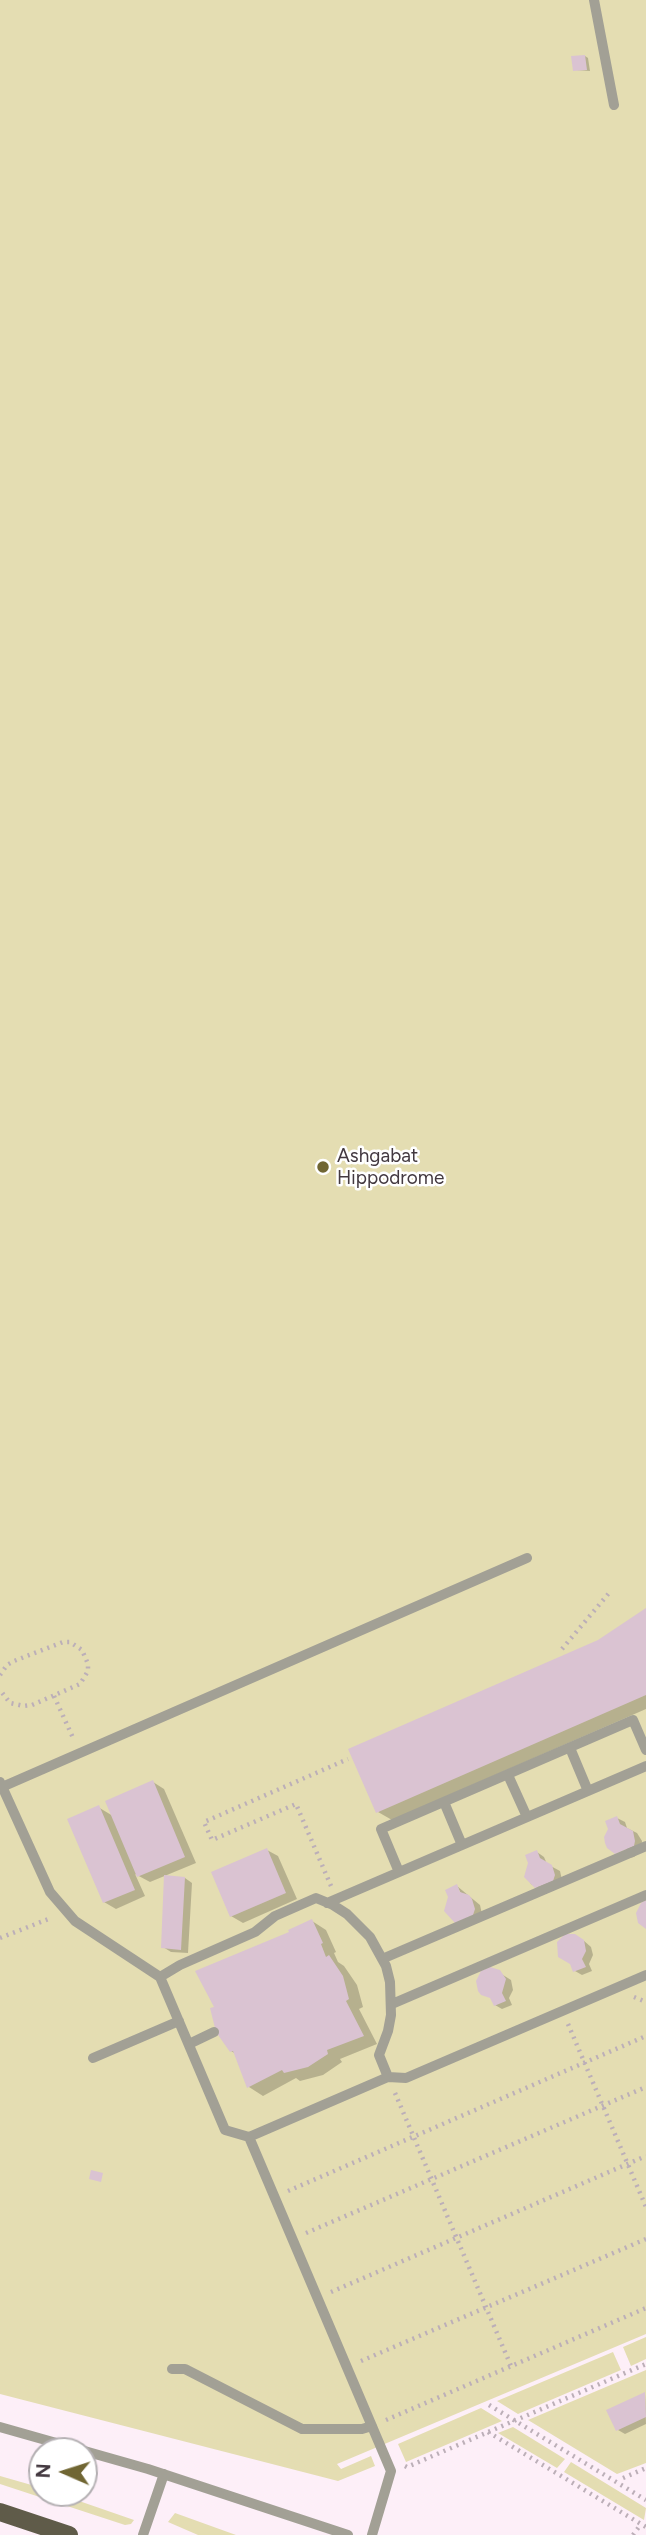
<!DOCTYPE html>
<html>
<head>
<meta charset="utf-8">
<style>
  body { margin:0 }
  #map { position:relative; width:646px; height:2535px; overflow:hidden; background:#fdeff8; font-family:Figtree,sans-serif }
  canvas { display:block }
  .north { position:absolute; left:28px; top:2437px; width:70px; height:70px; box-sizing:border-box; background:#fff; border:2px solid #b4b0b3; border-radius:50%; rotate:273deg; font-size:19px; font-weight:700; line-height:28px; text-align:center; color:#433940 }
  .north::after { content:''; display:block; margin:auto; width:24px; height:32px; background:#706633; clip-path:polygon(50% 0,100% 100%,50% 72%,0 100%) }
</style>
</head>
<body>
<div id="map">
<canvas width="646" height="2535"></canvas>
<div class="north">N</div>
</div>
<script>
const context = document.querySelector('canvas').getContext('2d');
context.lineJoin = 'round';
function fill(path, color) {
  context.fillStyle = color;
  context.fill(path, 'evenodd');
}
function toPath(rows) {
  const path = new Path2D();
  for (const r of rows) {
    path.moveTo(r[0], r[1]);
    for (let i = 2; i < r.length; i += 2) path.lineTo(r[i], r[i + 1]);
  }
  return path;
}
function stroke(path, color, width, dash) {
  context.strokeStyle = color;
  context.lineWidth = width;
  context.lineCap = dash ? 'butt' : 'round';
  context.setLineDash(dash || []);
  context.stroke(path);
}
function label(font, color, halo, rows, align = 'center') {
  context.font = font + ' Figtree,sans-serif';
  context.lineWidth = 5;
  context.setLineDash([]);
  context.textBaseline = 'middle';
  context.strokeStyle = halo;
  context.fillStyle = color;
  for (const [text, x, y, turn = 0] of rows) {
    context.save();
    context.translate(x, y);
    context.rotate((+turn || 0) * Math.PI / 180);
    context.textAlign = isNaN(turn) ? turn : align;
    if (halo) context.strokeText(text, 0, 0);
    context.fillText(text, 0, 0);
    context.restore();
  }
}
fill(toPath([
  [0,0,646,0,646,2334,337,2464,341,2469,371,2456,375,2466,338,2481,0,2394],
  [646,2337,646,2359,631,2366,623,2347],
  [613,2352,621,2370,518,2414,497,2401],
  [646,2370,646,2463,617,2474,528,2420],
  [481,2408,502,2421,406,2462,398,2444],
  [513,2427,565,2459,557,2468,498,2433],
  [571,2462,646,2508,644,2520,564,2472],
  [0,2476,42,2488,42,2493,56,2493,134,2520,131,2524,125,2525,0,2484],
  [175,2513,236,2535,198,2535,168,2522]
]), '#e4ddb2');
fill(toPath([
  [585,56,588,58,590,71,575,70],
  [646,1610,646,1709,392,1820,378,1812,599,1641],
  [153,1782,164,1789,196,1863,150,1882,135,1874,145,1896,116,1909,104,1902,98,1807,113,1816],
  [617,1818,625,1822,627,1828,637,1833,642,1841,641,1851,634,1857,629,1858],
  [267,1850,278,1856,297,1899,243,1923,231,1916],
  [537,1852,544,1857,547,1864,560,1871,562,1880,539,1889,531,1884,526,1876],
  [165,1877,185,1878,192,1883,188,1953,171,1952,163,1947],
  [457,1886,480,1905,482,1914,477,1923],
  [312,1921,326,1930,336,1952,334,1953,338,1962,344,1966,357,1985,363,2007,359,2009,377,2044,340,2059,342,2062,323,2075,300,2081,296,2078,263,2096,249,2087,236,2054,231,2051,291,1933],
  [583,1940,591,1947,593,1955,589,1964,592,1971,582,1975,575,1971],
  [495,1970,511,1980,513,1990,509,1998,512,2005,502,2009,495,2005],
  [645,2394,646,2424,625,2434,618,2430]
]), '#0003');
fill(toPath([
  [585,55,587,70,573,71,571,56],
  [646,1608,646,1695,376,1813,348,1749,598,1640],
  [153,1780,185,1857,137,1877,105,1801],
  [99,1805,135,1890,103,1903,67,1819],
  [617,1816,620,1824,633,1831,635,1841,634,1846,615,1854,607,1848,605,1843,604,1837,608,1829,605,1821],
  [267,1848,286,1893,230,1917,211,1872],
  [537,1850,540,1858,552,1865,555,1875,553,1881,535,1888,524,1877,528,1863,525,1855],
  [164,1875,185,1877,181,1950,161,1948],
  [457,1884,460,1892,469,1895,472,1899,475,1909,473,1915,455,1923,444,1911,448,1897,445,1890],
  [646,1900,646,1929,638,1923,636,1913,641,1903],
  [312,1919,323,1943,321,1944,326,1957,329,1955,343,1976,349,1999,346,2001,364,2036,327,2050,328,2054,308,2067,284,2073,282,2070,247,2088,233,2051,230,2052,216,2032,210,2008,214,2007,195,1971,289,1932,288,1930],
  [565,1934,575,1934,584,1940,586,1951,582,1959,586,1967,573,1972,570,1964,558,1957,557,1942],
  [490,1967,500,1970,506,1979,502,1993,506,2001,494,2006,490,1998,481,1995,478,1991,476,1981,481,1971],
  [91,2170,103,2173,101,2182,89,2179],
  [645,2392,646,2417,616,2431,606,2410]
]), '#dac3d2');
stroke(toPath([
  [562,1649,609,1593],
  [0,1675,7,1665,14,1661,63,1642,70,1642,82,1650,88,1664,88,1671,80,1684,32,1705,24,1706,10,1703,0,1690],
  [54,1696,74,1740],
  [331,1886,296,1804,212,1840,204,1822,348,1759],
  [0,1938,51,1918],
  [634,1997,646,2002],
  [568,2024,646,2207],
  [395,2093,511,2366],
  [288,2191,646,2036],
  [306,2233,646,2087],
  [331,2292,646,2156],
  [361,2361,646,2239],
  [489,2405,646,2500],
  [386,2420,646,2308],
  [488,2432,646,2527],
  [405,2466,407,2467,646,2364],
  [623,2478,646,2468],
  [633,2535,641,2524]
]), '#bcafb8', 4.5, [2, 5]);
stroke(toPath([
  [594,0,614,105],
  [570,1748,588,1791],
  [508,1775,527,1817],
  [0,1782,50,1892,75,1921,160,1977,225,2130,249,2137,391,2471,372,2535],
  [2,1787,527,1558],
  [444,1802,462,1845],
  [399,1872,381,1829,633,1720,646,1750],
  [327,1903,646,1766],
  [382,1959,646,1846],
  [160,1977,180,1965,255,1932,275,1916,316,1898,333,1905,347,1914,370,1937,386,1966,390,1982,391,2015,388,2031,379,2055,388,2077],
  [392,2004,646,1895],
  [189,2044,214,2032],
  [93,2058,179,2021],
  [249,2137,388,2077,406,2078,646,1975],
  [172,2369,185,2369,302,2429,362,2429,372,2426],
  [0,2427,148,2469,348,2535],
  [143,2535,164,2474]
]), '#a2a095', 10);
stroke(toPath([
  [0,2512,69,2535]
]), '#5f5b49', 18);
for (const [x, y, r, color] of [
  [323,1167,7,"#706633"]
]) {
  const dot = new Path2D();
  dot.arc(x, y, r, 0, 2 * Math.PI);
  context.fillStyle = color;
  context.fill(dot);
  stroke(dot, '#fff', 2.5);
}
label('19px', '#433940', '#fff', [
  ["Ashgabat",337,1156],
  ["Hippodrome",337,1178]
], 'left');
</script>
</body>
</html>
